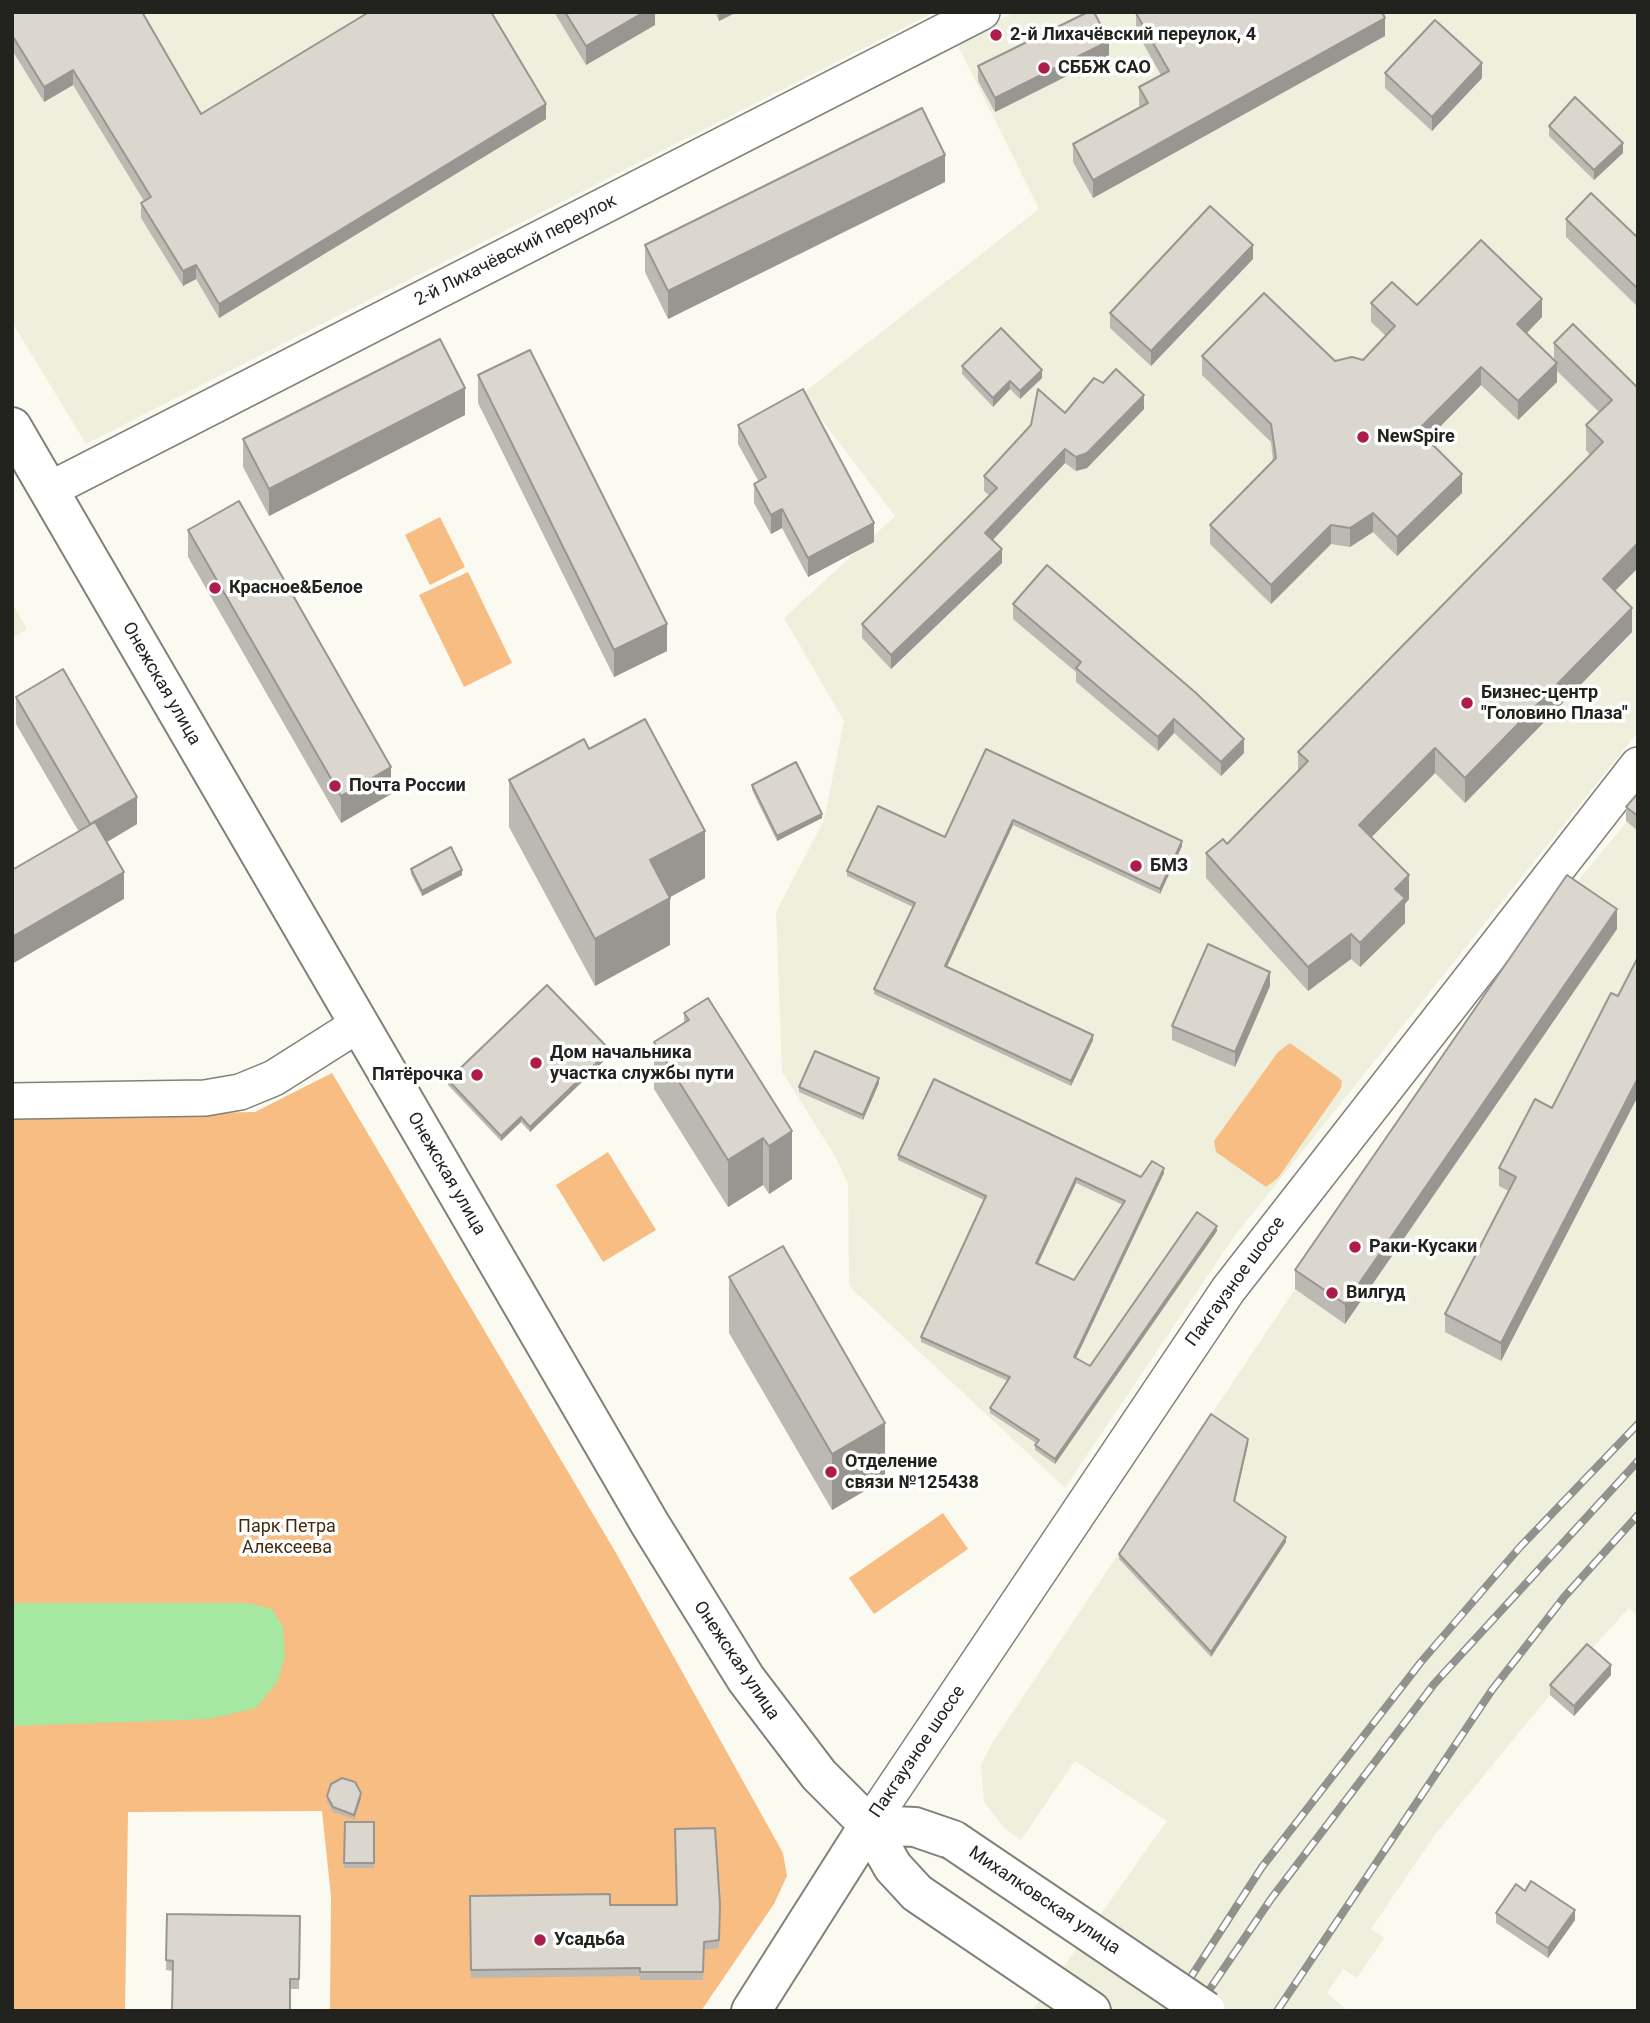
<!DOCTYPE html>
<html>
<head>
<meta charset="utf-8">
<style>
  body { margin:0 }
  #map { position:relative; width:1650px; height:2023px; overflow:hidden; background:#fafaf1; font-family:Roboto,sans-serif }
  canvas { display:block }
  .frame { position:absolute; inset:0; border:14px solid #22221f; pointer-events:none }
</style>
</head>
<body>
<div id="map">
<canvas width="1650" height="2023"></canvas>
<div class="frame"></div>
</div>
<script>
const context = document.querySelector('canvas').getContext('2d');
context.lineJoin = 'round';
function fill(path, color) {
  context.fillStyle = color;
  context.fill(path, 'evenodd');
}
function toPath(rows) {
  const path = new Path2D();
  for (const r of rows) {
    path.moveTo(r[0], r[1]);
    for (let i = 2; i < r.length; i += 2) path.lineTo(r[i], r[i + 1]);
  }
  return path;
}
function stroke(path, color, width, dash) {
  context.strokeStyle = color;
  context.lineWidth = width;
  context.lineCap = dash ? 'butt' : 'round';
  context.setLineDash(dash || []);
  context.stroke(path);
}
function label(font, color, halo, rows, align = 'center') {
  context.font = font + ' Roboto,sans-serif';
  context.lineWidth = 7;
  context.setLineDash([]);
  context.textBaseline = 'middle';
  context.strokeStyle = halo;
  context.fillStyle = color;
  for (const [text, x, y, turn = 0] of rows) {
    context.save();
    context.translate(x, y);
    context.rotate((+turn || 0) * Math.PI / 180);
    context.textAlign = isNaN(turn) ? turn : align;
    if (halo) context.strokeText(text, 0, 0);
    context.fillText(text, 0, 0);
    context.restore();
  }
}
fill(toPath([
  [12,12,935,12,86,444,12,322],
  [1015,12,1638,12,1638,732,1233,1238,1065,1488,849,1286,848,1183,835,1156,782,1072,776,912,824,820,844,721,784,618,895,516,802,394,1039,209,956,42],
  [12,603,27,629,12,638],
  [1638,808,1638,1617,1629,1608,1550,1695,1434,1836,1371,1929,1384,1938,1357,1978,1343,1969,1327,1993,1348,2011,1032,2011,1167,1821,1075,1761,1021,1840,1005,1829,984,1802,981,1764,994,1740,1295,1289,1567,894]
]), '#efefde');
fill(toPath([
  [440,517,465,567,430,585,405,535],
  [468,572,512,663,464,687,419,595],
  [1290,1043,1339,1078,1342,1081,1341,1088,1278,1178,1266,1187,1216,1152,1214,1141,1278,1052],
  [332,1073,616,1553,783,1853,787,1876,774,1904,701,2011,330,2011,331,1897,322,1811,128,1812,125,2011,12,2011,12,1117,255,1112],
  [608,1152,656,1230,603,1262,556,1185],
  [943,1513,968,1549,874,1614,849,1578]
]), '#f7bd82');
fill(toPath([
  [12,1603,248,1603,272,1609,283,1627,285,1655,278,1681,256,1708,209,1719,12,1726]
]), '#a6e7a1');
const street = toPath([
  [49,490,982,12],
  [12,1101,205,1098,240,1092,274,1078,359,1024],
  [869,1825,1228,1290,1638,765]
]);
const secondary = toPath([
  [12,427,650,1524,746,1679,819,1775,869,1825,893,1867,917,1893,1091,2011],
  [869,1825,915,1827,953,1840],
  [751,2011,869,1825]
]);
stroke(street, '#818179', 38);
stroke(secondary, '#818179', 42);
stroke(street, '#fff', 35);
stroke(secondary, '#fff', 38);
const rail = toPath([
  [1169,2011,1262,1867,1421,1662,1520,1547,1638,1424],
  [1195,2011,1271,1899,1434,1684,1638,1461],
  [1277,2011,1492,1690,1565,1596,1638,1515]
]);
stroke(rail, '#92928c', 8);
stroke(rail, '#fff', 5, [16]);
const secondaryBridge = toPath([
  [953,1840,1206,2011]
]);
stroke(secondaryBridge, '#818179', 42, []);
stroke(secondaryBridge, '#fff', 38);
fill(toPath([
  [12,12,201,114,546,119,219,318,196,279,183,286,141,218,141,203,144,201,73,85,44,102,12,50],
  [554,12,655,12,655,25,586,65],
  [715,12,737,12,719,21],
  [1136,13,1385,36,1093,198,1073,162,1073,144,1140,107,1139,105,1139,87,1161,75,1136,31],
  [1109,55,995,112,978,81,978,66],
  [1385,73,1482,78,1432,131,1385,88],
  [1549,126,1623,153,1594,180,1549,136],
  [945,182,668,319,645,272,645,245],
  [1566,219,1638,238,1638,307,1566,237],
  [1253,259,1151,366,1110,328,1110,313],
  [1371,303,1417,305,1542,317,1527,333,1554,360,1554,343,1638,388,1615,591,1632,632,1465,803,1435,773,1371,837,1409,899,1405,904,1405,923,1360,967,1351,959,1308,991,1206,878,1206,853,1227,844,1298,771,1298,752,1590,455,1586,450,1586,425,1599,412,1557,371,1557,382,1518,420,1481,385,1428,439,1462,493,1397,556,1373,532,1350,547,1331,544,1271,604,1210,544,1210,525,1273,461,1271,442,1202,375,1202,356,1335,361,1363,360,1386,336,1371,322],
  [962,366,1042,378,1020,399,1010,389,993,407,962,374],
  [478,375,667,651,614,677,478,403],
  [1144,409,1087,468,1076,471,1065,463,993,540,1002,563,891,669,862,638,862,624,990,496,984,491,984,476,1065,413],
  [465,415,269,516,243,467,243,439],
  [738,425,874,542,808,577,782,528,771,534,754,503,754,484,759,482,738,444],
  [188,530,391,794,341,823,188,557],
  [1013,604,1244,753,1221,776,1174,733,1158,751,1076,682,1076,672,1013,619],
  [16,697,137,824,107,842,124,899,79,832,16,724],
  [589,749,705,878,670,897,670,945,595,986,509,827,509,780],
  [986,749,1182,846,1160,894,1013,825,946,967,1093,1040,1071,1086,874,994,874,989,913,907,847,876,847,871,945,837],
  [752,785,822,818,777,841,752,790],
  [1638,793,1638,831,1626,821,1626,807],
  [411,869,462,875,422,896,411,874],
  [1617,929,1345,1324,1295,1289,1295,1270],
  [1638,957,1638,1096,1501,1361,1445,1332,1445,1314,1509,1191,1499,1186,1499,1168,1552,1108,1618,996],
  [1270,986,1235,1067,1172,1040,1172,1026],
  [684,1013,792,1179,769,1194,763,1185,728,1207,654,1089,654,1042,684,1022],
  [610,1055,530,1132,521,1122,501,1141,448,1085,448,1080],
  [879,1083,863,1120,799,1092,799,1087],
  [898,1155,1141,1177,1164,1173,1076,1358,1090,1366,1217,1231,1055,1464,1035,1450,1035,1445,1036,1443,990,1413,990,1408,1008,1381,921,1342,921,1337,984,1200,898,1160],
  [1076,1183,1123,1205,1074,1280,1038,1263],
  [729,1277,885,1479,832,1510,729,1333],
  [1248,1444,1235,1501,1286,1542,1211,1657,1119,1559,1119,1554],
  [1611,1675,1574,1716,1550,1695,1550,1685],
  [327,1796,361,1798,354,1819,333,1812,327,1801],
  [345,1822,374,1822,374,1868,344,1868],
  [1525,1891,1575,1920,1548,1958,1496,1923,1496,1913],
  [470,1896,610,1905,720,1905,719,1948,704,1950,703,1980,640,1980,640,1976,471,1978],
  [167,1914,300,1916,299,1989,290,1989,166,1970]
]), '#bcb9b2');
fill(toPath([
  [644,12,655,12,655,25,586,65,586,46],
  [719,12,737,12,719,21],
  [1385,18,1385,36,1093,198,1093,180],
  [1109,41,1109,55,995,112,995,98],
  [1482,63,1482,78,1432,131,1432,117],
  [73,70,73,85,44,102,44,87],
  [546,104,546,119,219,318,219,304],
  [1623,143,1623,153,1594,180,1594,170],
  [945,155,945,182,668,319,668,291],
  [1253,245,1253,259,1151,366,1151,351],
  [196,265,196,279,183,286,183,271],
  [1542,299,1542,317,1517,343,1517,324],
  [1557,363,1557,382,1518,420,1518,401],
  [1481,367,1481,385,1418,449,1418,430],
  [1042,370,1042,378,1020,399,1020,391],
  [1010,381,1010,389,993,407,993,398],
  [465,388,465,415,269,516,269,489],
  [1144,395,1144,409,1087,468,1076,471,1076,457],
  [1065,449,1065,463,985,548,985,533],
  [1462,474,1462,493,1397,556,1397,537],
  [782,509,782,528,771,534,771,515],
  [1373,513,1373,532,1350,547,1350,528],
  [874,523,874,542,808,577,808,558],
  [1331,525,1331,544,1271,604,1271,585],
  [1638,543,1638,568,1603,603,1603,579],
  [1002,549,1002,563,891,669,891,655],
  [1632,608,1632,632,1465,803,1465,778],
  [667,624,667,651,614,677,614,650],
  [1174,719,1174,733,1158,751,1158,737],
  [1244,739,1244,753,1221,776,1221,762],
  [1435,748,1435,773,1359,850,1359,825],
  [391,767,391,794,341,823,341,796],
  [137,797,137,824,90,852,90,824],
  [822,814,822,818,777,841,777,836],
  [1013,820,1013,825,945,971,945,966],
  [705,831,705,878,650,908,650,860],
  [1182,841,1182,846,1160,894,1160,889],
  [462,870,462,875,422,896,422,891],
  [124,872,124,899,12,964,12,937],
  [1409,875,1409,899,1405,904,1405,923,1360,967,1360,943,1395,889],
  [670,898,670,945,595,986,595,939],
  [1617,909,1617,929,1345,1324,1345,1304],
  [1351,934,1351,959,1308,991,1308,967],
  [1270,972,1270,986,1235,1067,1235,1052],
  [1093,1035,1093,1040,1071,1086,1071,1081],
  [610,1050,610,1055,530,1132,530,1127],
  [879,1078,879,1083,863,1120,863,1115],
  [1638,1078,1638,1096,1501,1361,1501,1343],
  [521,1117,521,1122,501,1141,501,1136],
  [792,1131,792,1179,769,1194,769,1146],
  [763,1138,763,1185,728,1207,728,1160],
  [1164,1168,1164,1173,1074,1362,1074,1357],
  [1076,1178,1076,1183,1036,1268,1036,1263],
  [1217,1226,1217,1231,1055,1464,1055,1459],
  [885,1423,885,1479,832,1510,832,1454],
  [1248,1439,1248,1444,1234,1506,1234,1501],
  [1286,1537,1286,1542,1211,1657,1211,1652],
  [1611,1665,1611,1675,1574,1716,1574,1706],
  [361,1793,361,1798,354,1819,354,1815],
  [1575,1910,1575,1920,1548,1958,1548,1948]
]), '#999691');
const building = toPath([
  [12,12,142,12,201,114,369,12,491,12,546,104,219,304,196,265,183,271,141,203,151,197,73,70,44,87,12,35,12,12],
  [565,12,644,12,586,46,565,12],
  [1088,12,1094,12,1109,41,995,98,978,66,1088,12],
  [1138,12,1382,12,1385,18,1093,180,1073,144,1148,103,1139,87,1169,71,1136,13,1138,12],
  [1435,20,1482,63,1432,117,1385,73,1435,20],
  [1575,97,1623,143,1594,170,1549,126,1575,97],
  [922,108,945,155,668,291,645,245,922,108],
  [1591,193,1638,238,1638,289,1566,219,1591,193],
  [1210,206,1253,245,1151,351,1110,313,1210,206],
  [1481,240,1542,299,1517,324,1557,363,1518,401,1481,367,1418,430,1462,474,1397,537,1373,513,1350,528,1331,525,1271,585,1210,525,1276,458,1271,424,1202,356,1264,293,1335,361,1352,357,1363,360,1395,326,1371,303,1392,282,1417,305,1481,240],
  [1573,324,1638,388,1638,543,1603,579,1632,608,1465,778,1435,748,1359,825,1409,875,1395,889,1405,898,1360,943,1351,934,1308,967,1206,853,1223,839,1227,844,1308,761,1298,752,1603,442,1586,425,1612,400,1554,343,1573,324],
  [1001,328,1042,370,1020,391,1010,381,993,398,962,366,1001,328],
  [440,339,465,388,269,489,243,439,440,339],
  [530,350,667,624,614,650,478,375,530,350],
  [1116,369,1144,395,1087,453,1076,457,1065,449,985,533,1002,549,891,655,862,624,997,488,984,476,1031,425,1038,389,1065,413,1094,378,1103,383,1116,369],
  [803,389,874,523,808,558,782,509,771,515,754,484,766,477,738,425,803,389],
  [239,501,391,767,341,796,188,530,239,501],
  [1047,565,1196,693,1244,739,1221,762,1174,719,1158,737,1076,668,1081,662,1013,604,1047,565],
  [63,669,137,797,90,824,16,697,63,669],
  [645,719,705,831,650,860,670,898,595,939,509,780,584,739,589,749,645,719],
  [986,749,1182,841,1160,889,1013,820,945,966,1093,1035,1071,1081,874,989,915,903,847,871,878,806,945,837,986,749],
  [796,762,822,814,777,836,752,785,796,762],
  [1638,793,1638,816,1626,807,1638,793],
  [95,822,124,872,12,937,12,870,95,822],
  [451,847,462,870,422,891,411,869,451,847],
  [1567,875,1617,909,1345,1304,1295,1270,1567,875],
  [1208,944,1270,972,1235,1052,1172,1026,1208,944],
  [1638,957,1638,1078,1501,1343,1445,1314,1516,1177,1499,1168,1535,1099,1552,1108,1611,993,1618,996,1638,957],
  [547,985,610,1050,530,1127,521,1117,501,1136,448,1080,547,985],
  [708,998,792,1131,769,1146,763,1138,728,1160,654,1042,689,1020,684,1013,708,998],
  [815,1051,879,1078,863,1115,799,1087,815,1051],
  [934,1079,1141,1177,1152,1161,1164,1168,1074,1357,1090,1366,1197,1212,1217,1226,1055,1459,1035,1445,1039,1440,990,1408,1010,1377,921,1337,986,1196,898,1155,934,1079],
  [1076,1178,1125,1201,1074,1280,1036,1263,1076,1178],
  [783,1246,885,1423,832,1454,729,1277,783,1246],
  [1211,1414,1248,1439,1234,1501,1286,1537,1211,1652,1119,1554,1211,1414],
  [1587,1644,1611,1665,1574,1706,1550,1685,1587,1644],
  [342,1778,355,1782,361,1793,354,1815,333,1807,327,1796,331,1784,342,1778],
  [345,1822,374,1822,374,1863,344,1863,345,1822],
  [715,1828,720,1905,719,1940,704,1942,703,1972,640,1972,640,1968,471,1970,470,1896,610,1894,610,1905,677,1905,675,1829,715,1828],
  [1531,1881,1575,1910,1548,1948,1496,1913,1516,1884,1525,1891,1531,1881],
  [167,1914,300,1916,299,1979,290,1979,290,2011,172,2011,173,1961,166,1960,167,1914]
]);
fill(building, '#dbd7cf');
stroke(building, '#999691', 2);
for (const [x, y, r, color] of [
  [996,35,7,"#ae1c4b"],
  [1044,68,7,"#ae1c4b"],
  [1363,437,7,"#ae1c4b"],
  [215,588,7,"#ae1c4b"],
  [1467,703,7,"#ae1c4b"],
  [335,786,7,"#ae1c4b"],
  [1136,866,7,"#ae1c4b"],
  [536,1063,7,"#ae1c4b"],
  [477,1075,7,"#ae1c4b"],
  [1355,1247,7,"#ae1c4b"],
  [1332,1293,7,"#ae1c4b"],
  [831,1472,7,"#ae1c4b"],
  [540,1940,7,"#ae1c4b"]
]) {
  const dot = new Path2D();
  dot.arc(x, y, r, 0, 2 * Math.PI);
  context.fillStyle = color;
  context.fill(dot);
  stroke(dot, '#fff', 2.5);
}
label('bold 18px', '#22221f', '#fff', [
  ["2-й Лихачёвский переулок, 4",1010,35],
  ["СББЖ САО",1058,68],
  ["NewSpire",1377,437],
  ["Красное&Белое",229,588],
  ["Бизнес-центр",1481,693],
  ["\"Головино Плаза\"",1481,714],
  ["Почта России",349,786],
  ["БМЗ",1150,866],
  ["Дом начальника",550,1053],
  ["участка службы пути",550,1074],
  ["Пятёрочка",463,1075,"right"],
  ["Раки-Кусаки",1369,1247],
  ["Вилгуд",1346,1293],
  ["Отделение",845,1462],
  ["связи №125438",845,1483],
  ["Усадьба",554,1940]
], 'left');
label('18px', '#22221f', '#fff', [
  ["2-й Лихачёвский переулок",516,251,-27],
  ["Онежская улица",161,684,60],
  ["Онежская улица",446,1174,60],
  ["Пакгаузное шоссе",1236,1282,-54],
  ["Онежская улица",736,1661,56],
  ["Пакгаузное шоссе",918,1752,-56],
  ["Михалковская улица",1044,1901,34]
]);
label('18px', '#442a0c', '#fff', [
  ["Парк Петра",287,1527],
  ["Алексеева",287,1548]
]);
</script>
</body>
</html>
